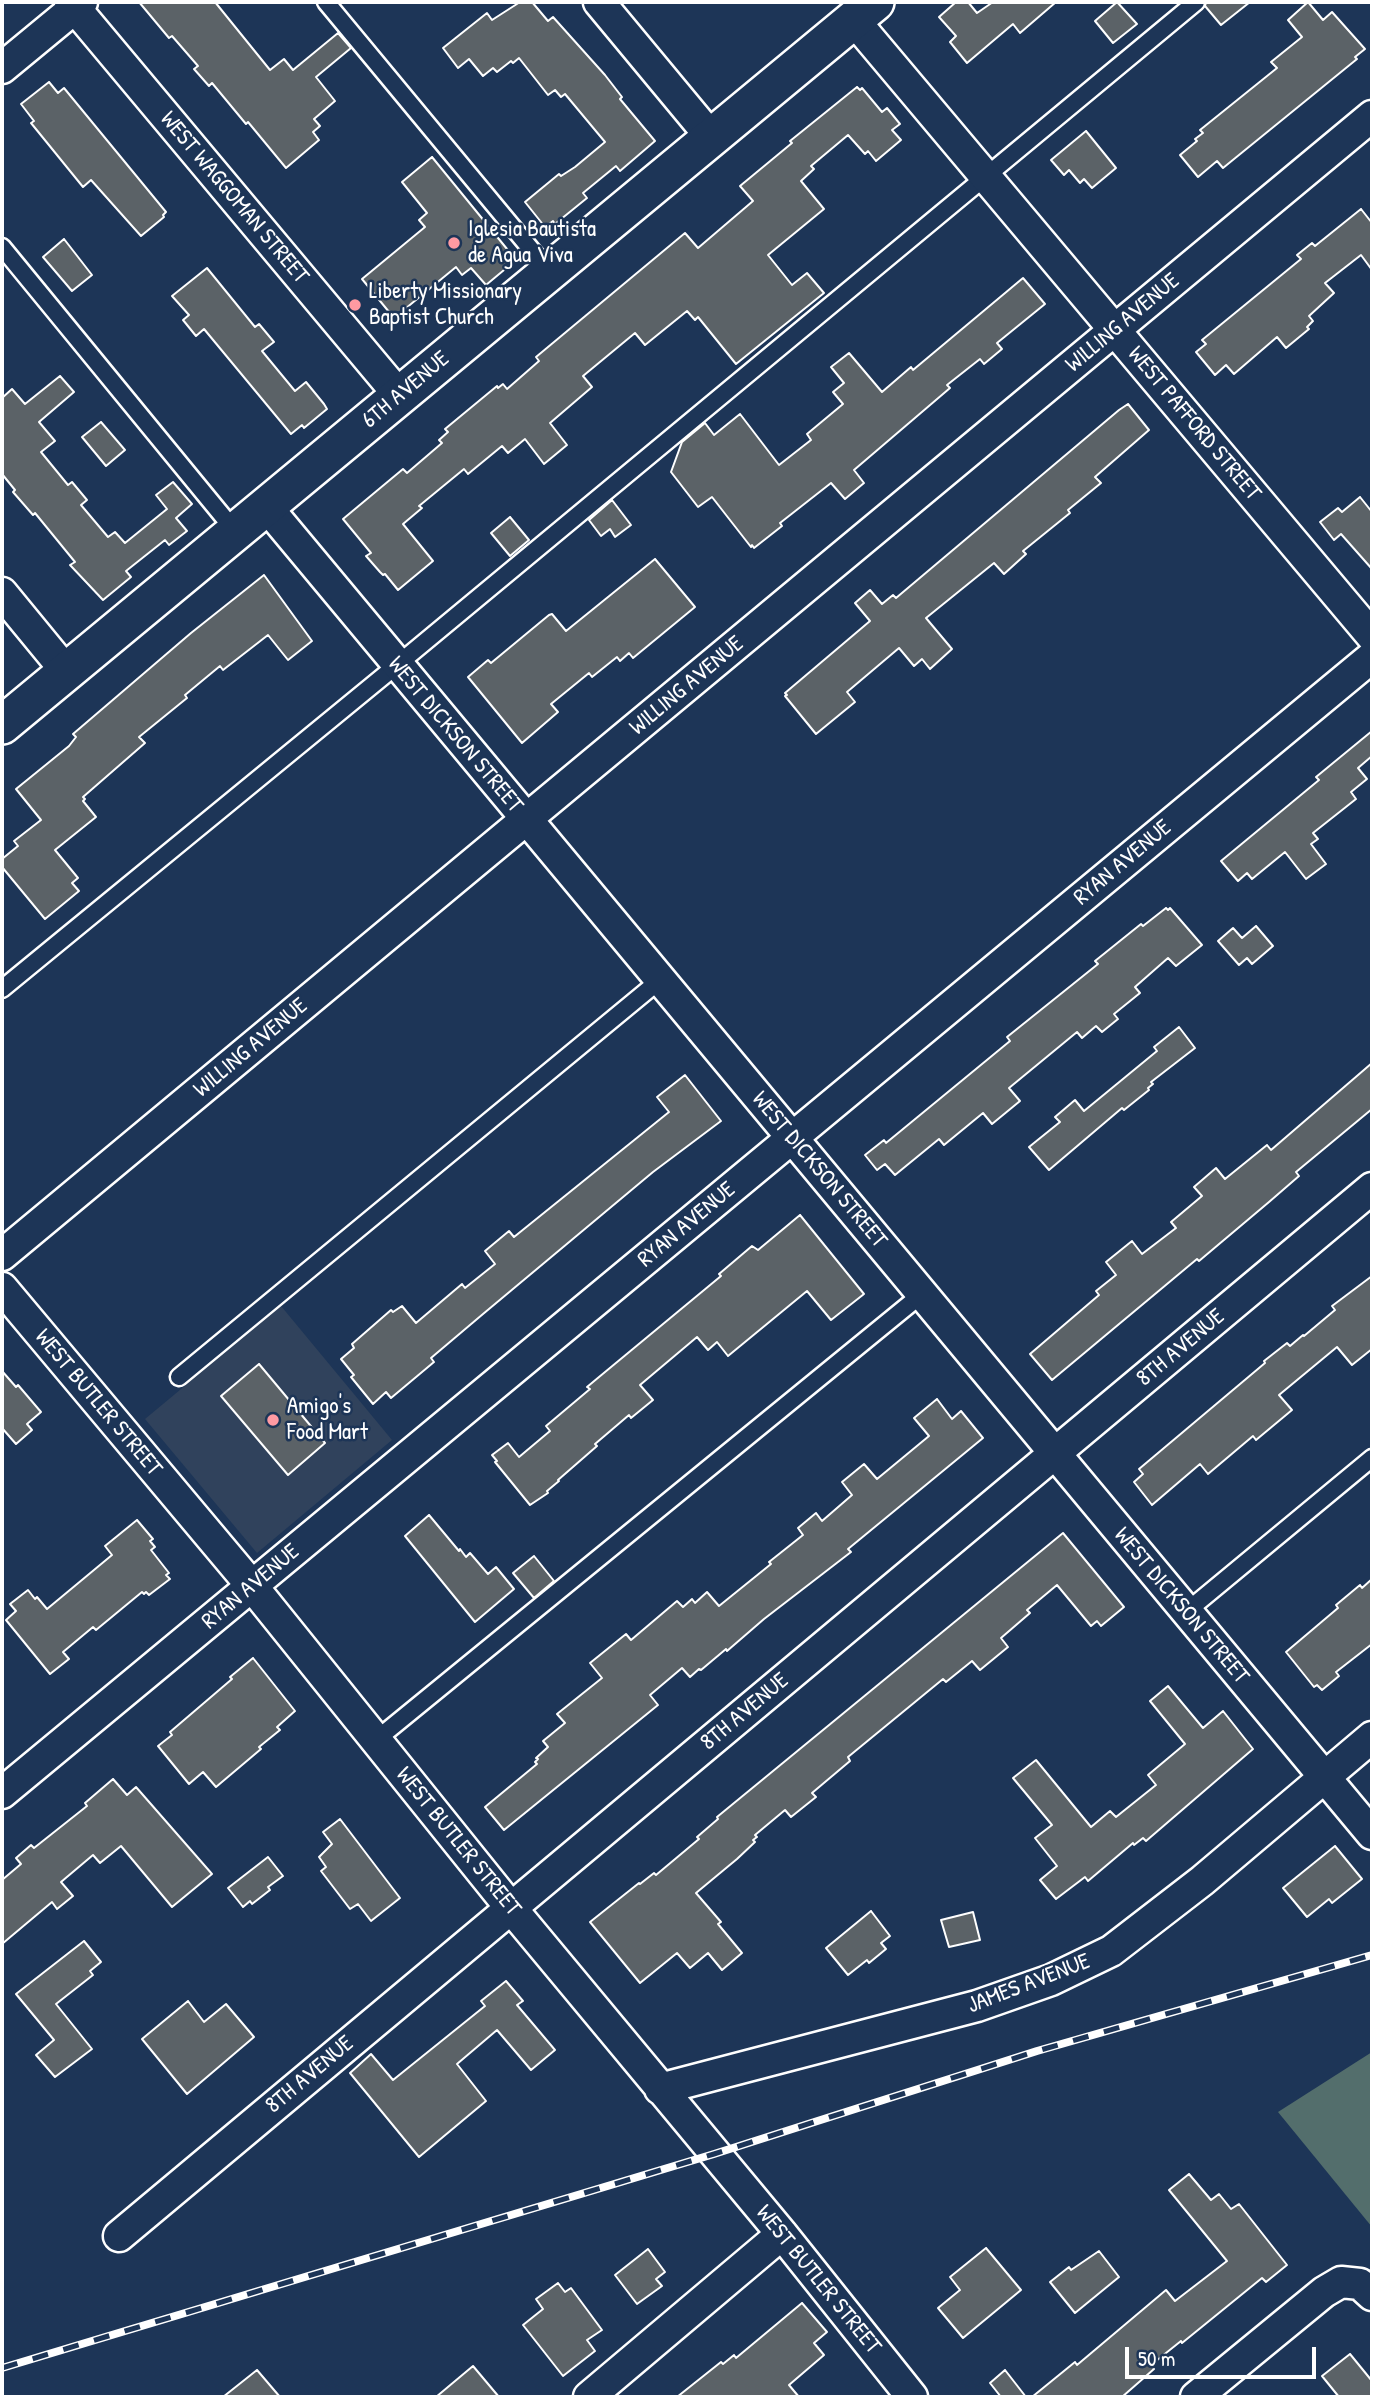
<!DOCTYPE html>
<html>
<head>
<meta charset="utf-8">
<style>
  body { margin:0 }
  #map { position:relative; width:1374px; height:2399px; overflow:hidden; background:#1d3557; font-family:"Patrick Hand",sans-serif }
  canvas { display:block }
  .frame { position:absolute; inset:0; border:4px solid #fff; pointer-events:none }
  .scale { position:absolute; left:1125px; top:2347px; width:191px; height:32px; box-sizing:border-box; border:4px solid #fff; border-top:0; padding-left:9px; font-size:21px; line-height:24px; white-space:nowrap; color:#fff; -webkit-text-stroke:5px #1d3557; paint-order:stroke }
</style>
</head>
<body>
<div id="map">
<canvas width="1374" height="2399"></canvas>
<div class="frame"></div>
<div class="scale">50 m</div>
</div>
<script>
const context = document.querySelector('canvas').getContext('2d');
context.lineJoin = 'round';
function fill(path, color) {
  context.fillStyle = color;
  context.fill(path, 'evenodd');
}
function toPath(rows) {
  const path = new Path2D();
  for (const r of rows) {
    path.moveTo(r[0], r[1]);
    for (let i = 2; i < r.length; i += 2) path.lineTo(r[i], r[i + 1]);
  }
  return path;
}
function stroke(path, color, width, dash) {
  context.strokeStyle = color;
  context.lineWidth = width;
  context.lineCap = dash ? 'butt' : 'round';
  context.setLineDash(dash || []);
  context.stroke(path);
}
function label(font, color, halo, rows, align = 'center') {
  context.font = font + ' "Patrick Hand",sans-serif';
  context.lineWidth = 5;
  context.setLineDash([]);
  context.textBaseline = 'middle';
  context.strokeStyle = halo;
  context.fillStyle = color;
  for (const [text, x, y, turn = 0] of rows) {
    context.save();
    context.translate(x, y);
    context.rotate((+turn || 0) * Math.PI / 180);
    context.textAlign = isNaN(turn) ? turn : align;
    if (halo) context.strokeText(text, 0, 0);
    context.fillText(text, 0, 0);
    context.restore();
  }
}
fill(toPath([
  [281,1306,392,1440,257,1553,145,1419]
]), '#30425c');
fill(toPath([
  [1372,2052,1372,2227,1278,2112]
]), '#536e6c');
const building = toPath([
  [139,2,215,2,270,70,284,59,293,70,338,33,351,48,316,77,335,101,314,119,320,126,313,132,319,140,286,168,248,122,246,124,212,83,209,86,194,69,198,66,172,36,169,38,139,2],
  [520,2,532,2,548,21,553,17,605,75,622,97,620,99,655,141,620,171,616,166,583,193,587,198,555,224,553,221,545,227,525,202,559,174,561,176,575,167,605,142,565,94,561,97,555,90,548,95,519,58,513,63,511,61,497,72,493,68,483,76,469,59,458,68,443,48,487,13,492,20,520,2],
  [956,2,968,2,977,13,993,2,1056,2,1020,33,1013,24,967,63,950,42,956,36,939,17,956,2],
  [1117,2,1137,24,1113,43,1095,21,1117,2],
  [1206,2,1250,2,1221,25,1205,6,1206,2],
  [1308,2,1323,20,1332,12,1365,49,1355,57,1357,59,1223,168,1217,161,1198,177,1180,155,1197,141,1195,139,1203,133,1200,130,1277,68,1271,62,1302,37,1288,20,1308,2],
  [49,82,58,93,64,88,166,212,163,215,164,217,141,236,91,180,83,187,31,123,34,121,21,104,49,82],
  [857,87,860,90,862,88,882,112,887,108,900,124,892,130,901,140,876,161,868,151,865,154,848,135,811,166,814,169,801,181,824,209,768,255,792,285,807,273,824,293,736,364,698,317,695,320,687,311,645,345,635,333,583,376,592,387,550,423,567,445,544,464,525,439,508,453,502,446,468,474,464,469,419,506,422,508,403,524,433,561,398,590,385,574,383,575,380,572,366,556,371,553,343,519,403,469,407,473,442,443,439,440,448,432,445,429,497,386,498,388,503,384,507,389,539,361,536,357,685,233,698,248,753,201,740,186,792,143,790,141,857,87],
  [1086,131,1116,168,1092,188,1084,179,1080,183,1069,170,1064,175,1051,160,1086,131],
  [432,157,516,260,486,285,471,268,462,275,456,267,394,318,362,279,425,227,419,220,427,213,402,182,432,157],
  [1361,209,1372,223,1372,270,1361,255,1325,283,1334,293,1309,316,1313,321,1307,327,1309,329,1286,348,1277,337,1234,374,1226,365,1215,375,1196,352,1206,344,1202,340,1301,259,1297,255,1312,243,1315,246,1361,209],
  [64,239,92,275,72,291,43,257,64,239],
  [207,268,255,327,259,324,274,342,262,351,295,391,306,382,324,404,327,409,304,428,302,425,291,434,204,329,196,336,183,320,189,315,172,296,207,268],
  [1023,278,1045,304,997,343,1002,349,984,364,980,359,947,385,950,388,854,470,864,483,845,499,831,483,780,523,782,526,754,548,752,545,751,547,712,497,698,507,671,472,682,442,705,423,714,435,740,414,779,465,811,440,807,434,843,404,833,392,844,383,831,367,849,353,882,392,911,367,913,370,1023,278],
  [60,376,74,392,39,422,55,441,41,452,68,485,72,482,87,500,81,505,108,537,115,532,125,543,167,509,156,495,173,482,192,504,176,518,187,531,169,545,165,540,126,571,131,577,103,600,70,565,75,562,35,513,33,515,13,492,15,490,2,474,2,398,12,389,25,404,60,376],
  [1128,404,1149,430,1095,477,1101,483,1068,510,1070,513,1023,551,1026,554,1004,574,994,563,926,618,952,649,930,669,922,659,914,666,899,648,847,692,855,702,816,734,785,696,787,695,785,693,870,621,855,603,870,590,882,604,893,595,896,598,1119,410,1128,404],
  [101,422,125,450,106,466,82,437,101,422],
  [1360,497,1372,512,1372,569,1341,534,1334,540,1320,522,1338,508,1342,512,1360,497],
  [612,500,631,525,615,537,610,529,601,536,589,520,612,500],
  [510,517,529,540,510,556,491,533,510,517],
  [655,559,695,607,633,658,629,653,620,661,617,657,592,677,589,673,551,704,558,712,522,743,468,677,488,660,491,663,549,615,552,614,566,631,655,559],
  [264,575,312,641,288,660,268,635,223,670,220,666,185,695,187,698,139,737,145,743,83,797,85,799,83,801,96,817,55,850,78,878,72,883,79,891,45,919,2,867,2,859,18,846,14,841,41,820,16,789,69,746,76,737,73,734,191,633,264,575],
  [1372,731,1372,756,1358,768,1367,779,1351,792,1356,799,1313,833,1318,839,1311,844,1326,864,1306,879,1285,852,1252,879,1247,873,1238,881,1221,861,1319,780,1316,777,1372,731],
  [1166,908,1168,910,1170,908,1202,945,1176,966,1168,958,1135,987,1140,993,1114,1014,1118,1019,1102,1032,1096,1026,1082,1038,1077,1032,1009,1088,1020,1101,992,1124,983,1113,944,1145,939,1139,895,1175,885,1164,877,1170,865,1155,884,1140,886,1143,1010,1041,1007,1037,1098,964,1095,961,1141,924,1143,926,1166,908],
  [1256,926,1273,946,1252,964,1247,958,1239,965,1218,941,1233,928,1242,938,1256,926],
  [1179,1027,1195,1048,1151,1082,1153,1084,1148,1088,1149,1090,1124,1110,1122,1108,1049,1170,1029,1147,1060,1122,1055,1117,1075,1100,1084,1111,1157,1051,1154,1047,1179,1027],
  [1372,1063,1372,1109,1296,1172,1299,1176,1269,1202,1199,1261,1197,1259,1052,1380,1030,1354,1099,1295,1096,1291,1116,1275,1106,1262,1132,1241,1142,1254,1176,1228,1171,1222,1202,1196,1194,1187,1216,1168,1225,1179,1267,1145,1271,1150,1372,1063],
  [685,1075,721,1121,653,1172,483,1314,431,1358,434,1362,391,1398,386,1392,373,1404,351,1377,354,1375,341,1359,354,1348,352,1344,391,1310,393,1312,402,1306,416,1323,462,1284,465,1288,495,1264,485,1251,509,1231,514,1237,669,1112,657,1097,685,1075],
  [800,1215,864,1294,831,1320,807,1291,728,1356,717,1342,708,1350,697,1337,640,1385,653,1400,631,1418,629,1415,595,1444,597,1446,558,1480,559,1481,547,1491,548,1493,530,1505,495,1462,497,1461,492,1455,508,1443,519,1457,550,1431,546,1426,590,1389,587,1387,599,1377,721,1276,719,1274,752,1246,758,1250,800,1215],
  [1372,1276,1372,1349,1352,1365,1337,1347,1279,1395,1292,1410,1256,1440,1253,1436,1208,1474,1200,1464,1152,1505,1134,1482,1143,1474,1139,1469,1265,1363,1264,1361,1287,1343,1290,1346,1303,1335,1304,1336,1335,1310,1332,1306,1372,1276],
  [259,1364,325,1443,288,1475,221,1396,259,1364],
  [2,1371,16,1387,18,1385,41,1412,27,1424,32,1430,16,1444,2,1428,2,1371],
  [937,1399,952,1419,961,1411,983,1438,848,1549,851,1552,764,1619,727,1651,726,1649,701,1670,699,1669,690,1677,682,1668,650,1695,658,1705,504,1830,485,1807,537,1764,535,1762,538,1759,536,1758,548,1747,543,1741,565,1723,557,1714,602,1678,590,1663,626,1634,631,1640,677,1601,683,1607,692,1599,695,1603,707,1592,719,1606,771,1564,769,1562,803,1535,798,1528,816,1513,822,1521,852,1495,842,1482,864,1464,877,1479,929,1436,914,1418,937,1399],
  [429,1515,459,1551,460,1549,466,1557,470,1553,488,1574,496,1567,514,1589,475,1622,405,1536,429,1515],
  [137,1520,153,1539,150,1541,155,1547,151,1550,169,1573,166,1575,170,1579,149,1595,146,1592,144,1594,142,1592,96,1630,93,1627,63,1652,69,1659,50,1674,6,1620,16,1611,10,1604,28,1590,35,1599,37,1597,47,1609,112,1555,105,1546,137,1520],
  [1063,1533,1124,1607,1101,1626,1097,1621,1091,1626,1057,1585,1027,1610,1030,1613,1001,1638,1008,1647,980,1670,972,1661,946,1682,943,1679,848,1757,850,1761,812,1793,816,1797,791,1817,785,1810,755,1835,757,1837,753,1840,755,1842,737,1859,696,1893,721,1922,718,1924,742,1953,722,1970,708,1953,690,1968,677,1953,640,1983,590,1922,639,1883,640,1884,654,1873,656,1875,699,1839,697,1837,718,1819,717,1817,1063,1533],
  [534,1556,554,1581,534,1598,513,1573,534,1556],
  [1372,1579,1372,1644,1336,1672,1339,1676,1322,1690,1317,1685,1314,1687,1286,1652,1338,1608,1336,1605,1360,1585,1362,1588,1372,1579],
  [253,1658,295,1711,277,1727,280,1730,259,1747,261,1749,216,1787,203,1772,189,1784,158,1746,172,1735,170,1732,232,1679,230,1677,253,1658],
  [1168,1686,1203,1728,1223,1711,1253,1749,1146,1841,1143,1838,1134,1845,1133,1843,1088,1881,1085,1877,1056,1899,1040,1880,1057,1866,1035,1838,1052,1825,1013,1778,1036,1760,1091,1827,1110,1811,1116,1817,1156,1785,1148,1775,1185,1744,1150,1701,1168,1686],
  [113,1779,127,1795,136,1787,212,1874,172,1907,121,1846,100,1863,93,1855,61,1882,73,1896,57,1909,52,1902,2,1944,2,1880,21,1864,16,1858,31,1845,34,1848,87,1806,85,1803,113,1779],
  [340,1819,400,1898,371,1921,358,1904,350,1909,321,1871,326,1867,319,1857,332,1844,323,1832,340,1819],
  [1335,1846,1362,1879,1332,1903,1329,1899,1307,1917,1283,1888,1335,1846],
  [268,1857,283,1876,268,1887,270,1890,252,1904,250,1901,243,1907,228,1888,268,1857],
  [871,1911,890,1936,881,1943,886,1949,869,1963,867,1960,848,1975,826,1948,871,1911],
  [973,1912,980,1940,949,1947,941,1920,973,1912],
  [84,1941,101,1962,90,1971,93,1975,56,2004,92,2049,55,2077,36,2055,54,2040,16,1994,84,1941],
  [506,1981,523,2001,517,2005,555,2050,531,2070,497,2030,457,2064,486,2101,419,2157,350,2073,371,2054,393,2080,485,2006,481,2001,506,1981],
  [188,2001,204,2022,226,2004,254,2037,187,2094,142,2039,188,2001],
  [1189,2174,1211,2200,1219,2194,1231,2209,1239,2204,1287,2265,1266,2282,1262,2278,1182,2343,1181,2341,1151,2365,1154,2369,1122,2397,1032,2397,1075,2362,1077,2365,1166,2290,1175,2301,1227,2261,1169,2190,1189,2174],
  [986,2248,1021,2290,963,2338,938,2308,960,2290,950,2277,986,2248],
  [648,2249,665,2272,656,2279,662,2286,637,2304,615,2275,648,2249],
  [1099,2251,1119,2277,1075,2313,1050,2282,1069,2267,1071,2270,1099,2251],
  [558,2283,565,2292,571,2288,602,2330,587,2340,595,2351,563,2376,523,2325,543,2309,536,2299,558,2283],
  [802,2303,827,2332,814,2343,824,2355,789,2385,799,2397,677,2397,721,2362,723,2364,734,2355,736,2358,802,2303],
  [1350,2354,1372,2381,1372,2397,1339,2397,1322,2376,1350,2354],
  [473,2366,499,2397,436,2397,473,2366],
  [257,2370,280,2397,223,2397,257,2370],
  [1005,2370,1026,2397,1001,2397,990,2383,1005,2370]
]);
fill(building, '#5b6267');
stroke(building, '#fff', 2);
const service = toPath([
  [326,2,549,271],
  [2,247,235,531],
  [2,989,397,665,1196,2],
  [179,1377,660,980],
  [1186,1612,1372,1458],
  [376,1740,922,1294]
]);
const minor = toPath([
  [70,2,399,395],
  [599,2,711,137],
  [853,19,1372,636],
  [2,68,82,2],
  [266,506,1372,1834],
  [2,593,66,671],
  [2,1255,1372,116],
  [2,1288,252,1586,511,1908,782,2234,912,2397],
  [2,1793,1372,657],
  [660,2089,977,2006,1051,1980,1111,1951,1203,1880,1372,1737],
  [119,2236,1372,1188],
  [589,2397,782,2234],
  [1196,2397,1324,2292,1341,2282,1360,2284,1372,2295]
]);
const tertiary = toPath([
  [2,725,875,2]
]);
stroke(service, '#fff', 21);
stroke(minor, '#fff', 35);
stroke(tertiary, '#fff', 42);
stroke(service, '#1d3557', 16);
stroke(minor, '#1d3557', 30);
stroke(tertiary, '#1d3557', 37);
const rail = toPath([
  [2,2368,714,2154,1037,2051,1372,1955]
]);
stroke(rail, '#fff', 8);
stroke(rail, '#1d3557', 5, [16]);
for (const [x, y, r, color] of [
  [454,243,7,"#ff9aa2"],
  [355,305,7,"#ff9aa2"],
  [273,1420,7,"#ff9aa2"]
]) {
  const dot = new Path2D();
  dot.arc(x, y, r, 0, 2 * Math.PI);
  context.fillStyle = color;
  context.fill(dot);
  stroke(dot, '#1d3557', 2.5);
}
label('23px', '#fff', '#1d3557', [
  ["WEST WAGGOMAN STREET",234,198,50],
  ["WILLING AVENUE",1123,323,-40],
  ["6TH AVENUE",406,390,-40],
  ["WEST PAFFORD STREET",1194,424,50],
  ["WILLING AVENUE",687,686,-40],
  ["WEST DICKSON STREET",455,735,50],
  ["RYAN AVENUE",1123,863,-40],
  ["WILLING AVENUE",251,1048,-40],
  ["WEST DICKSON STREET",819,1170,50],
  ["RYAN AVENUE",687,1225,-40],
  ["8TH AVENUE",1181,1348,-40],
  ["WEST BUTLER STREET",98,1403,50],
  ["RYAN AVENUE",251,1587,-40],
  ["WEST DICKSON STREET",1181,1606,50],
  ["8TH AVENUE",745,1712,-40],
  ["WEST BUTLER STREET",458,1842,51],
  ["JAMES AVENUE",1029,1984,-21],
  ["8TH AVENUE",310,2075,-40],
  ["WEST BUTLER STREET",818,2280,51]
]);
label('23px', '#fff', '#1d3557', [
  ["Iglesia Bautista",468,230],
  ["de Agua Viva",468,256],
  ["Liberty Missionary",369,292],
  ["Baptist Church",369,318],
  ["Amigo's",287,1407],
  ["Food Mart",287,1433]
], 'left');
</script>
</body>
</html>
